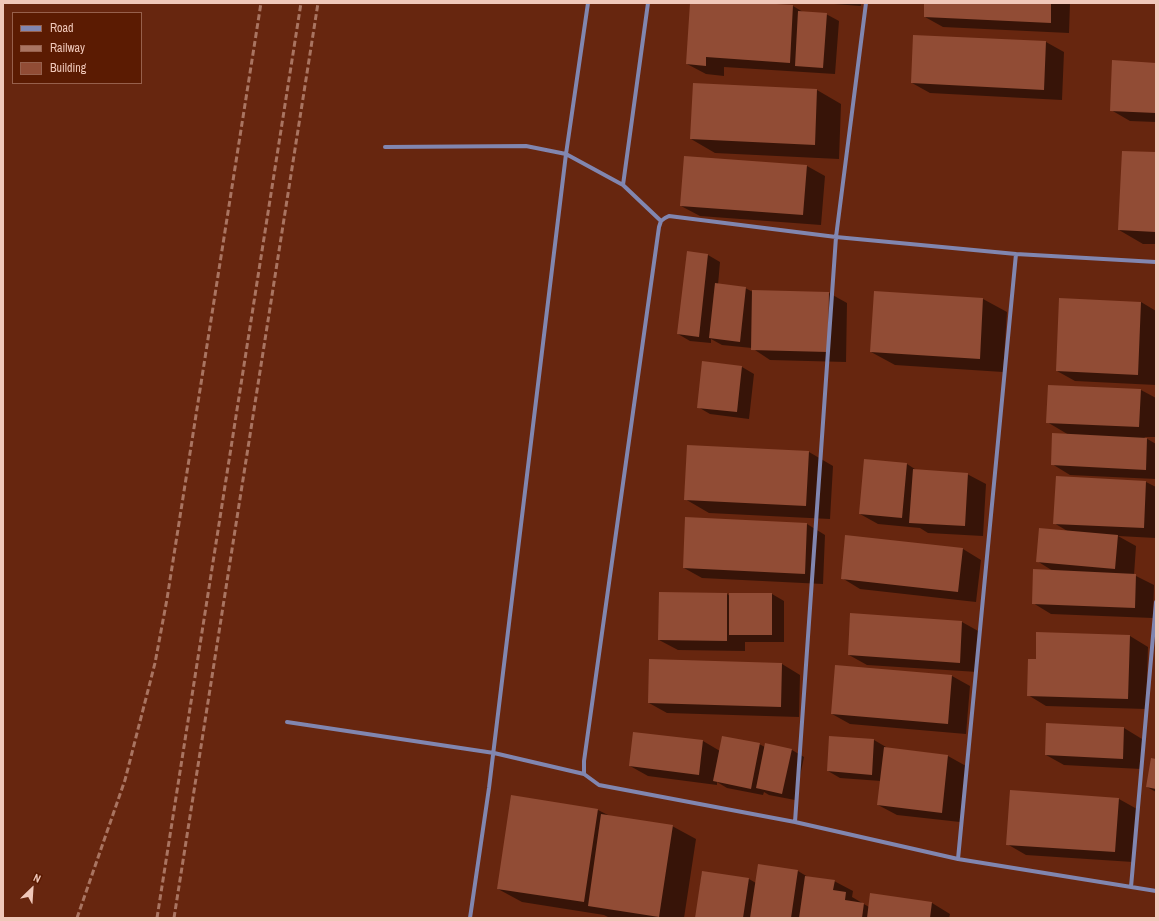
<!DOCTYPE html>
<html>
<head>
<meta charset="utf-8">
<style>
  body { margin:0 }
  #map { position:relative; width:1159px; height:921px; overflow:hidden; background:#67260f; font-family:"Archivo Narrow",sans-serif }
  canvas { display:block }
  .frame { position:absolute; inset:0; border:4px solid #f0c8ba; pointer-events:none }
  .legend { position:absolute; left:12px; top:12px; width:130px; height:72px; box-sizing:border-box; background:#5b1b02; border:1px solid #97604c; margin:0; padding:5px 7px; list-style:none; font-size:12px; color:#f0c8ba }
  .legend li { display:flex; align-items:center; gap:8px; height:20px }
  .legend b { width:20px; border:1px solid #97604c }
  .north { position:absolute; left:12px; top:869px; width:40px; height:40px; -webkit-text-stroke:3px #5b1b02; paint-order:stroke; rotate:25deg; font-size:11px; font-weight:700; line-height:16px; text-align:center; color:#f0c8ba }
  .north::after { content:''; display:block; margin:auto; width:14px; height:18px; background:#f0c8ba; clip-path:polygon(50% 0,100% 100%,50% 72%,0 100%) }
</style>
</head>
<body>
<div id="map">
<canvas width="1159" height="921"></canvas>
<div class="frame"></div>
<ul class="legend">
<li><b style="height:5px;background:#8186b0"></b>Road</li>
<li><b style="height:5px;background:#a97461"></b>Railway</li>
<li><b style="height:11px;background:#914c35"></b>Building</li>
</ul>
<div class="north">N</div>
</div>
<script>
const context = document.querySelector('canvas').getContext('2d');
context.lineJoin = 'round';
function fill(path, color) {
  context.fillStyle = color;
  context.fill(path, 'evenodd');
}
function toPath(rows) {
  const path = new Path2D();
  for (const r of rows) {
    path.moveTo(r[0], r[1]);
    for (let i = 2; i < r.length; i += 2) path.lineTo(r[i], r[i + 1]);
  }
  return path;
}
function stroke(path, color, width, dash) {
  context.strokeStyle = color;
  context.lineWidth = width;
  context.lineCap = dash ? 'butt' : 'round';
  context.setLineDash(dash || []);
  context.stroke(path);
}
fill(toPath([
  [691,3,746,3,793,6,803,12,826,14,839,21,835,74,724,67,724,76,706,74,687,64],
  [821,3,861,3,861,6],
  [925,3,1070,3,1069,33,943,27,925,17],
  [1046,42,1064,52,1062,100,930,93,912,83],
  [1156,64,1156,122,1130,121,1111,110],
  [694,84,817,90,841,104,839,159,715,153,691,139],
  [1156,153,1156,244,1143,244,1119,230],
  [807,166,825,176,821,225,700,216,681,206],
  [688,253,708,255,720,262,718,285,745,288,753,292,829,293,847,303,846,362,770,360,752,348,722,345,711,339,711,343,690,341,678,334],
  [983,299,1007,312,1003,372,895,365,871,352],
  [1141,302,1156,311,1156,385,1075,381,1057,371],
  [742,367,754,374,749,419,710,414,698,407],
  [1049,386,1141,390,1156,398,1156,437,1144,437,1156,444,1156,479,1070,475,1052,464,1069,435,1047,422],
  [809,452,833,466,830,519,709,513,685,499],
  [907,464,918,471,967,474,986,484,983,536,928,533,920,528,878,524,860,514],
  [1057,477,1146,482,1156,487,1156,538,1118,536,1136,546,1134,575,1154,585,1153,618,1051,614,1033,603,1053,571,1037,561,1069,532,1054,523],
  [686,518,807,524,825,535,823,584,702,578,684,568],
  [963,549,981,560,976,602,860,589,842,578],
  [727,594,730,596,772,594,784,601,784,642,745,642,745,651,678,650,659,640],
  [851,614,962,622,980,632,978,672,867,665,849,655],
  [1037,633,1130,636,1148,647,1146,709,1046,706,1028,695,1037,660],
  [650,660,782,664,800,675,799,717,667,713,649,703],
  [836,666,952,676,970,686,966,734,850,724,832,714],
  [1047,724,1124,728,1142,739,1141,769,1064,765,1046,755],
  [634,733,703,741,720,751,759,744,765,747,792,750,804,757,795,800,769,795,764,792,763,795,727,788,717,782,717,785,648,776,630,766],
  [874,740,886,747,886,749,948,756,966,766,960,822,897,815,878,805,881,781,840,778,828,771],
  [1156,760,1156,792,1147,787],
  [1011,791,1119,799,1137,809,1133,862,1026,855,1007,844],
  [512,796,598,810,610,816,672,826,696,839,684,918,610,918,604,915,522,902,498,889],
  [759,865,798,871,808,877,834,881,853,891,852,897,869,907,932,903,950,914,949,918,696,918,702,872,749,879,756,883]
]), '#0007');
fill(toPath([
  [690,3,760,3,793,5,790,63,706,57,706,66,686,64],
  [924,3,1051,3,1051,23,924,17],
  [798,11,827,13,823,68,795,66],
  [913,35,1046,41,1044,90,911,83],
  [1112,60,1156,63,1156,113,1110,111],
  [693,83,817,89,815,145,690,139],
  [1122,151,1156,152,1156,232,1118,230],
  [684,156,807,165,803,215,680,206],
  [687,251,708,254,699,337,677,334],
  [715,283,746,287,740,342,709,338],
  [752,290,829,292,828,352,751,350],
  [874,291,983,298,980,359,870,352],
  [1059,298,1141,302,1138,375,1056,371],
  [702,361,742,366,737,412,697,408],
  [1048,385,1141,389,1139,427,1046,423],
  [1052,433,1147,438,1146,470,1051,465],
  [687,445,809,451,806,506,684,500],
  [864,459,907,463,902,518,859,514],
  [913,469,968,473,965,526,909,523],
  [1056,476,1146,481,1144,528,1053,524],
  [685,517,807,523,805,574,683,568],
  [1039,528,1118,535,1115,569,1036,562],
  [845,535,963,548,958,592,841,579],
  [1033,569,1136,574,1135,608,1032,604],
  [659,592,727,593,727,641,658,640],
  [729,593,772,593,772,635,729,635],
  [850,613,962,621,960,663,848,655],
  [1036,632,1130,635,1128,699,1027,696,1028,659,1036,659],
  [649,659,782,663,781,707,648,703],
  [835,665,952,675,948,724,831,714],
  [1046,723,1124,727,1123,759,1045,755],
  [633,732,703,740,699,775,629,766],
  [722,736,760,743,751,789,713,781],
  [829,736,874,739,872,775,827,771],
  [765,743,792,749,782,794,756,788],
  [884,747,948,755,942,813,877,805],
  [1151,758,1156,759,1156,789,1146,787],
  [1010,790,1119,798,1115,852,1006,845],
  [511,795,598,809,584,902,497,889],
  [601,814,673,825,659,917,588,906],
  [758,864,798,870,791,918,750,918],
  [702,871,749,878,743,918,695,918],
  [805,876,835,880,833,890,846,892,845,900,864,903,862,918,799,918],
  [870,893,932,902,930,918,867,918]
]), '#914c35');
stroke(toPath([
  [385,147,526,146,566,154,623,185,661,221],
  [623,185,648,3],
  [1156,262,1016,254,836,237,669,216,665,218,661,221,659,227,584,761,584,774,599,785,795,822,958,859,1156,891],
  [287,722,494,753,584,774],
  [795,822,836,237,866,3],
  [958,859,1016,254],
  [1131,887,1156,602],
  [470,918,489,788,566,154,588,3]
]), '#8186b0', 4);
stroke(toPath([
  [77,918,125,780,155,663,167,599,261,3],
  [157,918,301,3],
  [174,918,318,3]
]), '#a97461', 3, [6, 3]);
</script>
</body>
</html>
